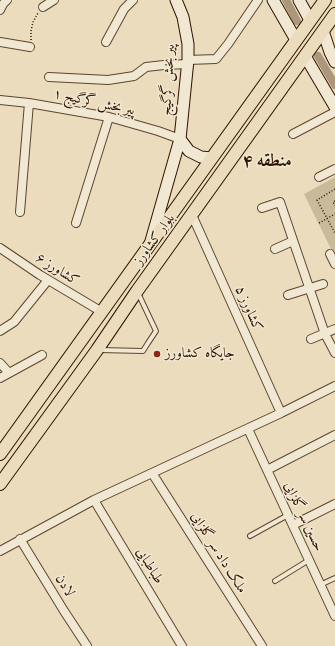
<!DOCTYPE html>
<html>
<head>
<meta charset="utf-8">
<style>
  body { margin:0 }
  canvas { display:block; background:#eadcbc }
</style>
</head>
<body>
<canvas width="335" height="646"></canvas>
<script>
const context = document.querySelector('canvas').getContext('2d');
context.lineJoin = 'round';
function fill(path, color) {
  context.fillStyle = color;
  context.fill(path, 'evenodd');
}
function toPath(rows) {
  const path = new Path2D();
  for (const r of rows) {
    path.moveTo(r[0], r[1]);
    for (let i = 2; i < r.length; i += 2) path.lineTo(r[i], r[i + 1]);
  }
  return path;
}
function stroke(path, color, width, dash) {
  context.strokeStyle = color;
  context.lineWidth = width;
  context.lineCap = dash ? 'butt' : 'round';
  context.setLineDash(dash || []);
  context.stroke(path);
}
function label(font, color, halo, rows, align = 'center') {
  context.font = font + ' "IM FELL Double Pica",Amiri,serif';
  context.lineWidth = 3;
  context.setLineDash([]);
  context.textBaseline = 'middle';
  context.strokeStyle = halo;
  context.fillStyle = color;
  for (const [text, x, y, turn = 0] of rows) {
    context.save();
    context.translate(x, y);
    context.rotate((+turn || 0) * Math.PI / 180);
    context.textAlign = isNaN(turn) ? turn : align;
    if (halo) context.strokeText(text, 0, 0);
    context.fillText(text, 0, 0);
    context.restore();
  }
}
fill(toPath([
  [335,177,335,251,333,253,304,194]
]), '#caba9c');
stroke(toPath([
  [286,0,297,21],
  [318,56,335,85]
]), '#ab987c', 8);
const lane = toPath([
  [100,350,143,351,148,343,156,331,138,293],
  [250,536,288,515],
  [275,581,309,560],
  [320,585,335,578]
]);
const street = toPath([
  [43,7,54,0],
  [0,10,3,4,7,0],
  [0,42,30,47],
  [106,42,124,9,133,0],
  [188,60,216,59,228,44,258,0],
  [49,77,108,80,134,76,146,67,164,65,188,64],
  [0,100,29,103,109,117,158,131,180,139],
  [293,134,335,112],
  [319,177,335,169],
  [262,208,280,202,325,334,335,353],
  [20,212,29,103],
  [192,215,281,413],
  [76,223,109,117],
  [0,248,40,275,102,312],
  [275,249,293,241],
  [330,254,335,264],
  [288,295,323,284],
  [0,331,14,322,48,280],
  [311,339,335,329],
  [0,363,9,373],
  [0,378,42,355],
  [248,429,335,616],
  [267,470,335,435],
  [152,473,262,646],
  [94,500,182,646],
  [293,525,335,504],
  [20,539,64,611,87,646],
  [0,551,94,500,281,413,335,386]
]);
const secondary = toPath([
  [273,0,296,40],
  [299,0,310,20],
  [323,31,330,52,335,62],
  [305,56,335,107],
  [180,139,189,151,201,157,211,158],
  [151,241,180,139,188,60,188,44,183,17,176,0]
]);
const primary = toPath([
  [0,454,325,0],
  [0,484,97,350,137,291,335,14]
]);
stroke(lane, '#5e452f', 6);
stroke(street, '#5e452f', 10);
stroke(secondary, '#301300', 13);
stroke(primary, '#301300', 14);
stroke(toPath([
  [31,40,31,31,33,22,38,13],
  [335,189,317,200,335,233],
  [335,201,333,202,335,206],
  [319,223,335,214]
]), '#301300', 1.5, [1, 2]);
stroke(lane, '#f1e8d3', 4);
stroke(street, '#f1e8d3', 8);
stroke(secondary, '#f1e8d3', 11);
stroke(primary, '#eadcbc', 12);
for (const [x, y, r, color] of [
  [157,354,4,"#8f2418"]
]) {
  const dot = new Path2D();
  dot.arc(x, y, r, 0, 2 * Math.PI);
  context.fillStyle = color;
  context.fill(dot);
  stroke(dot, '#f1e8d3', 1.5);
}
label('14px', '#301300', '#f1e8d3', [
  ["پیر بخش گرگیج",169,80,-87],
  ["پیر بخش گرگیج ۱",94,103,12],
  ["بلوار کشاورز",155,240,-54],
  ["کشاورز ۶",57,270,32],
  ["کشاورز ۵",248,309,66],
  ["حسین سر گلزایی",303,517,65],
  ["ملک داد سر گلزایی",218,553,58],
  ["طباطبایی",149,566,59],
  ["لادن",64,586,58]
]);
label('14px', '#301300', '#f1e8d3', [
  ["جایگاه کشاورز",165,354]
], 'left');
label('bold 18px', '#301300', '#f1e8d3', [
  ["منطقه ۴",267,162]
]);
</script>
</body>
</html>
